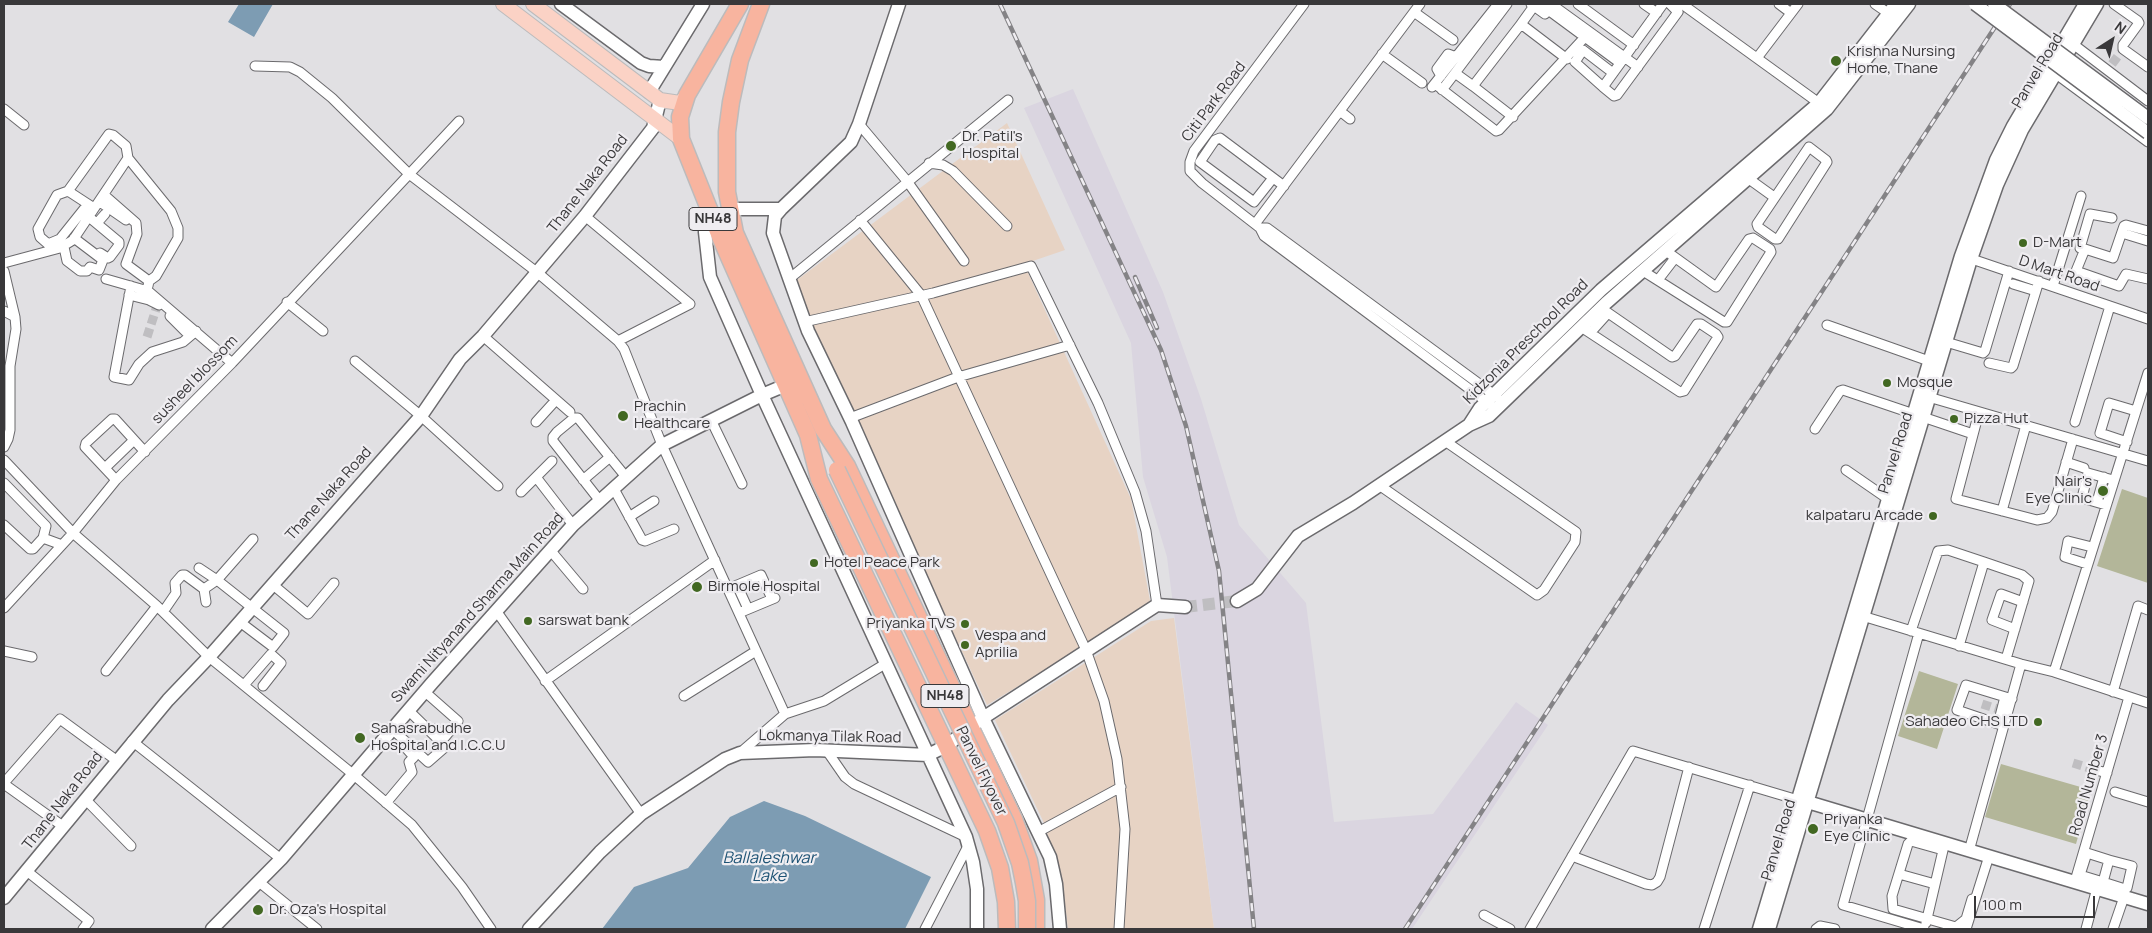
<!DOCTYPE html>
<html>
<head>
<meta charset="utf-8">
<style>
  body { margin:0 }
  #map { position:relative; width:2152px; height:933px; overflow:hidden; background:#e1e0e3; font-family:Manrope,sans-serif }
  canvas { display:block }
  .frame { position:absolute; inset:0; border:5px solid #39383a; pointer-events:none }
  .north { position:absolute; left:2087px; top:15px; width:50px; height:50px; -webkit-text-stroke:4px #efedf1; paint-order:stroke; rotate:35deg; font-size:14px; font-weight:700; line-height:20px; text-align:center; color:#39383a }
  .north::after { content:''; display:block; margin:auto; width:18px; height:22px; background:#39383a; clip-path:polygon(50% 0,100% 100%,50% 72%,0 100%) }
  .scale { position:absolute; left:1974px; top:896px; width:121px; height:22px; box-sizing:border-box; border:2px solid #39383a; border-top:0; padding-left:6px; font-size:15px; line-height:18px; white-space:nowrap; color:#39383a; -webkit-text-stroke:4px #efedf1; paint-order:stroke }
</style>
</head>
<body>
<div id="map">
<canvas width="2152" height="933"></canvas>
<div class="frame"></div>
<div class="north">N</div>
<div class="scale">100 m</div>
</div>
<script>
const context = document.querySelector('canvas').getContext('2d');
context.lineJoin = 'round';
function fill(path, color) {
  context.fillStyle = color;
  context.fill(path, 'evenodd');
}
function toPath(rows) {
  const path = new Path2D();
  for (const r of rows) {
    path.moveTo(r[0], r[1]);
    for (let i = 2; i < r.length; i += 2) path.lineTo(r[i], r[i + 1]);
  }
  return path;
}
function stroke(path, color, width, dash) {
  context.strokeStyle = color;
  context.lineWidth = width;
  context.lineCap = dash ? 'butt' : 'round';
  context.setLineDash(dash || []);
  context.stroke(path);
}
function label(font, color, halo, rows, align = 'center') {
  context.font = font + ' Manrope,sans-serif';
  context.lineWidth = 4.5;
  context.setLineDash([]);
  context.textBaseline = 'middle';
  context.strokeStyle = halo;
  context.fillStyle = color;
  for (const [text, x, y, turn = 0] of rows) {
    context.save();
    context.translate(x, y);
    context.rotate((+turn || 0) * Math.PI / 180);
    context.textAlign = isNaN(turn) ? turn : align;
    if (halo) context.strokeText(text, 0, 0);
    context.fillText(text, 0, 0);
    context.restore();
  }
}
fill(toPath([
  [1073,89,1163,292,1201,399,1239,525,1306,603,1334,822,1433,814,1516,702,1548,725,1412,929,1214,929,1167,557,1143,477,1131,343,1024,108]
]), '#dad5e0');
fill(toPath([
  [1007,123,1065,250,1024,264,1131,499,1151,606,987,705,812,330,797,280],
  [1174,618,1214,929,1068,929,1062,880,1044,823,995,720,1151,621]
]), '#e7d3c4');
fill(toPath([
  [2122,489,2148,498,2148,583,2097,566],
  [1919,671,1958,684,1937,749,1898,736],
  [2001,764,2091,790,2076,844,1985,817]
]), '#b3b699');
fill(toPath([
  [239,4,273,4,254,37,228,22],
  [764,801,805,816,931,877,905,929,602,929,634,887,688,868,730,817]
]), '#7d9cb3');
stroke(toPath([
  [2112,64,2121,52],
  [147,337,157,306],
  [1982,704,2001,710],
  [2073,763,2096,770]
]), '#bfbec1', 9, [9, 4.5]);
stroke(toPath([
  [1185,607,1237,601]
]), '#bfbec1', 12, [12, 6]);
const street = toPath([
  [1304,4,1194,151,1190,162,1190,171,1202,183,1260,228,1264,236,1491,405],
  [1531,4,1545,14],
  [1540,4,1620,63],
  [1551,4,1638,67],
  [1578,4,1634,45],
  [1644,4,1657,13],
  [1663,4,1603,87,1614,96,1617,95,1678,12,1670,4],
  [1682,4,1823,106],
  [1779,4,1791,13],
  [1875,4,1888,13],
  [2114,4,2138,21,2139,23,2123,45,2123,49,2148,67],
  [1414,12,1453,40],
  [1521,24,1534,6],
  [2069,41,2148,101],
  [1382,54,1422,83],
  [1757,58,1798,4],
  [255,66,290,67,300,72,332,98,409,174,538,273,618,341,624,349,662,445,785,714],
  [2052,71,2148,142],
  [1455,73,1507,4],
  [1441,76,1437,69,1448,54,1456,57],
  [1435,84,1496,131,1499,130,1585,37],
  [1432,87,1498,4],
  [1603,87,1575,62,1583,50,1613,73],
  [1442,90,1455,73,1473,86],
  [4,109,24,125],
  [1340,111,1350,119],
  [1513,117,1473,86,1521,24,1567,59],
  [859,124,907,181,964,261],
  [1809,147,1826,160,1827,162,1778,239,1775,239,1758,227,1757,224,1809,147],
  [128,158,171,211,178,228,178,238,156,276,149,281],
  [929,163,943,165,953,171,1007,226],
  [1273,178,1254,202,1200,162,1215,140,1220,138,1284,186],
  [1749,179,1774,197],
  [68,191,91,206],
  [104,195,136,223,137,234,126,264,149,281,148,286],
  [100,202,126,220],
  [585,216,690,304,618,341],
  [89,217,119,242,119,245,110,257,108,258,100,253],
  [860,220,921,295,1086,650,1104,701,1117,759,1125,829,1119,929],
  [98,222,105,214],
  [1255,224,1420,4],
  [1260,228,1267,228,1497,397],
  [2148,231,2126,225,2124,226,2113,258,2085,249,2076,271,2119,286,2126,274,2148,279],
  [2122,233,2148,241],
  [64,247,67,261,80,271,87,271,90,267,99,270,103,260,74,238],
  [2080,248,2090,214,2112,218],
  [1966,257,2148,319],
  [4,263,60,248,73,240,128,158,126,146,113,135,109,134,68,191,57,195,38,229,40,237,48,244,60,239,88,204],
  [4,271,15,317,16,329,10,366,10,430,8,439,4,447],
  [1643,271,1724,322,1727,322,1771,252,1770,249,1753,238,1749,239,1716,287,1666,251],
  [106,279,148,291,232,363],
  [789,279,1008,100],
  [1658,280,1675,258],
  [2013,284,2036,291],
  [131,286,114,377,129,380,139,364,152,352,183,342,196,331],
  [2053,286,2081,196],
  [129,295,149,300,159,305],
  [287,302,323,331],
  [4,311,15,317],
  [170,316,190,336],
  [804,322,933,293,1031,266,1098,403,1135,492,1146,531,1157,605],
  [1827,325,1929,361],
  [1581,327,1680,392,1684,391,1718,337,1716,334,1701,324,1697,324,1675,356,1672,357,1601,308],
  [1590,333,1608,313],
  [483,336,570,412],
  [1946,342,1983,353,1985,351,2009,271],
  [355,361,421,416,498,486],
  [1989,363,2011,368,2013,366,2039,281],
  [1925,396,2148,461],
  [1979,412,1956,499,2037,520,2047,518,2052,512,2073,439],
  [850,418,958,377,1070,345],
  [711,420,742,484],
  [536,422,556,400],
  [2075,422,2110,306],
  [1815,429,1840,391,1843,390,1973,434],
  [2127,442,2100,433,2109,403,2136,411],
  [4,460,73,533,157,606,209,657,354,775,412,825,462,887,491,929],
  [2066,462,2084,468],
  [105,468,134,440],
  [1846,470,1888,499],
  [536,477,573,525],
  [116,480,85,447,86,443,112,419,115,419,145,452],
  [583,480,610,457],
  [4,483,46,526,43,538],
  [1379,485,1537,595,1544,590,1575,542,1576,532,1445,441],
  [614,489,642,540,645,541,674,529],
  [521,492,552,461],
  [600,501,553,441,553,437,557,432,574,418,578,418,626,477],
  [2097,502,2104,477],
  [2106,505,2082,498,2088,473,2113,480],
  [2002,511,2026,425],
  [629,517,654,501],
  [4,525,30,549,33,549,43,538,62,545],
  [551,551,583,589],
  [2087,564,2065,557,2068,541,2092,547],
  [199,568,217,580,253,539],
  [272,584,308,614,334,583],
  [737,585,748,609],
  [204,589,206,602],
  [728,589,761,575,772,599],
  [4,608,73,533,116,480,232,363,459,121],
  [163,612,176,593,175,583,182,575,185,575,204,589,217,580,284,633,273,647,240,622],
  [497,612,641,814],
  [739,613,775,598],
  [1859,615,2021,664,2054,672,2148,703],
  [2015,629,1992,620,2001,594,2023,602],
  [1911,631,1938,551,1948,550,1984,562],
  [1919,633,1843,905,1924,929],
  [1959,646,1984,562,2022,575,2029,581,2006,659],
  [4,651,32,657],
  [106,671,157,606],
  [2054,672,2148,373],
  [545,681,715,560],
  [244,685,271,654,281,663,263,686],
  [424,691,458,721,445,737,435,729],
  [2113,692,2138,606,2148,610],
  [684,696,756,651],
  [1998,724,2005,697],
  [2004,726,1957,710,1966,685,2012,699],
  [392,729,428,762,444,748,444,745,408,710],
  [132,741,281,859],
  [827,751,845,777,854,784,966,837],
  [740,753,785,714,824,701,885,664],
  [2096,770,2107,773],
  [4,783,60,719,116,760],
  [4,784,64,827],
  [2115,792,2148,802],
  [86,800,131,846],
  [386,803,412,772,409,762,414,757,406,748],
  [1038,832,1121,787],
  [1943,850,1911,841,1908,844,1892,896,1893,909,1956,927,1966,919,1972,899],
  [1969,851,2021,664],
  [1572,856,1646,884,1652,885,1657,882,1660,877,1689,767],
  [28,872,89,921,83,929],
  [1899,874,1935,884],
  [2075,881,2129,697],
  [259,882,317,929],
  [2100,889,2103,882,2109,860,2087,853,2080,875,2103,882,2125,889,2127,888,2132,866,2109,860],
  [1484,915,1510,929],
  [1926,923,1944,846],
  [925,929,968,846],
  [1530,929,1633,751,1798,800],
  [1704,929,1750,785],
  [1816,929,1820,926,1835,929],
  [1966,929,1989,856],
  [2086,929,2097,888],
  [2113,929,2124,897]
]);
const secondary = toPath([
  [561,4,641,63,649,66,664,67],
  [899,4,859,124,851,142,781,209,775,216,773,233,808,331,852,422,983,718,1050,857,1056,884,1060,929],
  [649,92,703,4],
  [729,209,781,209],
  [714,221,707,224,705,232,710,277,762,395,966,837,973,862,977,889,977,929],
  [1469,425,1480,408,1601,290,1819,103,1896,4],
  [1237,601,1257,589,1298,536,1353,503,1469,425,1489,416,1606,303,1827,109,1909,4],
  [1801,800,2148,904],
  [4,898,168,700,209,657,421,416,460,359,483,336,585,216,653,128,660,100],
  [212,929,281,859,432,683,573,525,662,445,762,395,793,382],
  [529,929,600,852,641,814,725,759,740,753,815,750,928,755,946,746,983,718,1157,605,1185,607],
  [1759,929,1961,256,1996,160,2013,126,2085,4],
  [1769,929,1971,259,1997,185,2022,130,2097,4]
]);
const primary = toPath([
  [503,4,681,139],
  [533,4,660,100,680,103,687,95]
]);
const highway = toPath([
  [740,4,687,95,680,117,681,139,721,239,808,435,819,479,987,831,1000,868,1006,902,1007,929],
  [761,4,740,60,731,102,727,132,727,192,735,233,823,429,847,466,1014,819,1029,861,1036,900,1036,929]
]);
stroke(street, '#6b6a6d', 11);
stroke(secondary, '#6b6a6d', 15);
stroke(primary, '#bcbbbc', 16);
stroke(highway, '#bcbbbc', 19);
stroke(street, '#fff', 9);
stroke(secondary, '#fff', 12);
stroke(primary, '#fbd2c5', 14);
stroke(highway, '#f8b49f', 16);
const rail = toPath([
  [1000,4,1161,350,1186,426,1219,571,1254,929],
  [1135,277,1157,328],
  [1405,929,2010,4]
]);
stroke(rail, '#848386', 4.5);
stroke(rail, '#efedf1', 2.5, [8]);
const secondaryBridge = toPath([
  [1975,4,2148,133],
  [1994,4,2148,118]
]);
const highwayBridge = toPath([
  [837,470,1006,823,1020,863,1024,883,1027,901,1027,929]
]);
stroke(secondaryBridge, '#6b6a6d', 15, []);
stroke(highwayBridge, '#bcbbbc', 19, []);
stroke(secondaryBridge, '#fff', 12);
stroke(highwayBridge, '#f8b49f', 16);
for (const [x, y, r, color] of [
  [1836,61,6,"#426822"],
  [951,146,6,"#426822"],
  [2023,243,5,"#426822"],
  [1887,383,5,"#426822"],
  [623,416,6,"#426822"],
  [1954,419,5,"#426822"],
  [2103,491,6,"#426822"],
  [1933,516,5,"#426822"],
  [814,563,5,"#426822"],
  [697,587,6,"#426822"],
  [528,621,5,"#426822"],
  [965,624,5,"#426822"],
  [965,645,5,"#426822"],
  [2038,722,5,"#426822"],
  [360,738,6,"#426822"],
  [1813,829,6,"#426822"],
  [258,910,6,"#426822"]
]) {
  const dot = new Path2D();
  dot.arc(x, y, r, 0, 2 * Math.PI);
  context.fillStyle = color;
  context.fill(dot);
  stroke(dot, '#efedf1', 2);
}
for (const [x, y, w] of [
  [713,219,48],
  [945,696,48]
]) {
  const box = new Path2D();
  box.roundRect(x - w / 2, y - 11.5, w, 23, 4);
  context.fillStyle = '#efedf1';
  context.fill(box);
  stroke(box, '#39383a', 1);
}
label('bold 14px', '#39383a', null, [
  ["NH48",713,219],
  ["NH48",945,696]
]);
label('15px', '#39383a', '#efedf1', [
  ["Krishna Nursing",1847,52],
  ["Home, Thane",1847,69],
  ["Dr. Patil's",962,137],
  ["Hospital",962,154],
  ["D-Mart",2033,243],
  ["Mosque",1897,383],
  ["Prachin",634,407],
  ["Healthcare",634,424],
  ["Pizza Hut",1964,419],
  ["Nair's",2092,482,"right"],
  ["Eye Clinic",2092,499,"right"],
  ["kalpataru Arcade",1923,516,"right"],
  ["Hotel Peace Park",824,563],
  ["Birmole Hospital",708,587],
  ["sarswat bank",538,621],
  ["Priyanka TVS",955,624,"right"],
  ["Vespa and",975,636],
  ["Aprilia",975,653],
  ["Sahadeo CHS LTD",2028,722,"right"],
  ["Sahasrabudhe",371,729],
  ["Hospital and I.C.C.U",371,746],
  ["Priyanka",1824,820],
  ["Eye Clinic",1824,837],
  ["Dr. Oza's Hospital",269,910]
], 'left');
label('15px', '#39383a', '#efedf1', [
  ["Panvel Road",2038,71,-59],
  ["Citi Park Road",1214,102,-53],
  ["Thane Naka Road",588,184,-52],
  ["D Mart Road",2059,274,19],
  ["Kidzonia Preschool Road",1526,342,-45],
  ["susheel blossom",195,380,-46],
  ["Panvel Road",1896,453,-73],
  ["Thane Naka Road",329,494,-48],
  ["Swami Nityanand Sharma Main Road",478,608,-48],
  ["Lokmanya Tilak Road",830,737,1],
  ["Panvel Flyover",981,771,64],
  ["Road Number 3",2089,785,-74],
  ["Thane Naka Road",63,801,-52],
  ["Panvel Road",1779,840,-73]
]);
label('italic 16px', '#1d5274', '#efedf1', [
  ["Ballaleshwar",769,859],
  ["Lake",769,877]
]);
</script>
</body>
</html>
